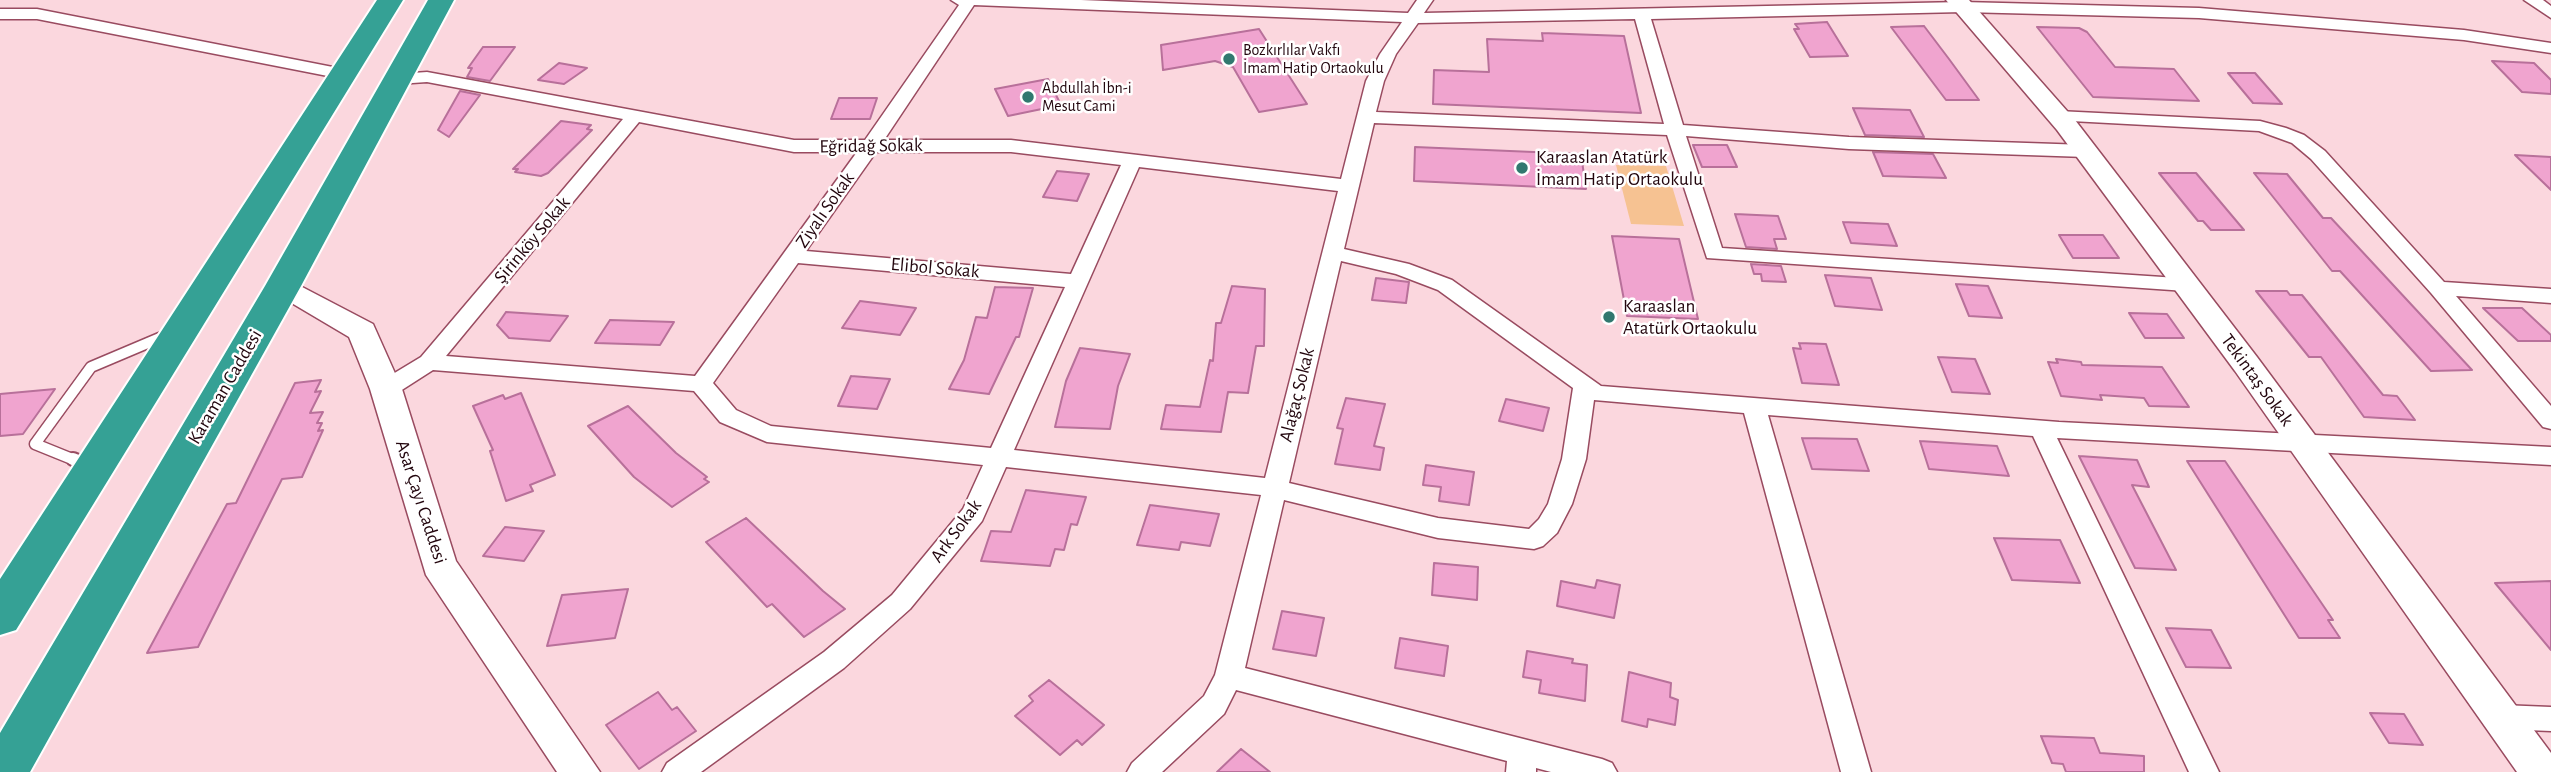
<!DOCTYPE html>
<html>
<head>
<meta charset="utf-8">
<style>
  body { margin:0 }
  canvas { display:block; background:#fbd7de }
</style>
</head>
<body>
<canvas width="2551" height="772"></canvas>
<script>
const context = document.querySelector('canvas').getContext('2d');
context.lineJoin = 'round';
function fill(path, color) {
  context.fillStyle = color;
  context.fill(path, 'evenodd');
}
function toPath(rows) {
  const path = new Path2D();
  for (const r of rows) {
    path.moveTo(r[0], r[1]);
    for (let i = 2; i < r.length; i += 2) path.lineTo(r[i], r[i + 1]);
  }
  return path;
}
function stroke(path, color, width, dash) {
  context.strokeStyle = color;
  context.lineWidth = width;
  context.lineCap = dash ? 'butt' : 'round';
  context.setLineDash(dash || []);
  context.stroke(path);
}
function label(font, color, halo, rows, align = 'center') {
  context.font = font + ' "Alegreya Sans",sans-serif';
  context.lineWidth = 5;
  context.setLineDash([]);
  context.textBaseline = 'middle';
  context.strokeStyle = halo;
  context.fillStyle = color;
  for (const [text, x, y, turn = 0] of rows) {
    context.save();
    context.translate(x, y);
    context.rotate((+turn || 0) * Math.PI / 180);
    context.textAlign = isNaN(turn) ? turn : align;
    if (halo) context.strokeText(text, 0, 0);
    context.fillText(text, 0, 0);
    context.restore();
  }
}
fill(toPath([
  [1616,165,1666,166,1684,226,1631,224]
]), '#f6c292');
const building = toPath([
  [1827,22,1848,56,1810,57,1794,29,1799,29,1795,24,1827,22],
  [1924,26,1949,59,1979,100,1946,100,1891,27,1924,26],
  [2037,27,2079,28,2087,32,2115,67,2174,69,2199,101,2093,97,2037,27],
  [1259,29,1307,104,1259,112,1233,67,1215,61,1163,70,1161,45,1259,29],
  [1542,33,1624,36,1641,113,1433,104,1434,70,1489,72,1487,39,1543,41,1542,33],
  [483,47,515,47,490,81,467,77,472,68,468,68,483,47],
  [2492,61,2534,63,2551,80,2551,94,2522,92,2492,61],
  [559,63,587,68,564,84,538,80,559,63],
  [2228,73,2255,73,2282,104,2253,103,2228,73],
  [1048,79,1061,105,1008,116,995,89,1048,79],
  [460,91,480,95,449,137,438,130,460,91],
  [839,98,877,98,870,119,831,119,839,98],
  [1853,108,1910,110,1924,137,1865,135,1853,108],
  [561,121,591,125,587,129,592,130,548,173,541,176,515,172,518,169,513,169,561,121],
  [1693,145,1727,145,1737,167,1702,167,1693,145],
  [1415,147,1581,154,1586,189,1414,181,1415,147],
  [1873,152,1933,154,1946,178,1883,176,1873,152],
  [2515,155,2551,157,2551,190,2515,155],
  [1057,171,1089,174,1077,201,1043,197,1057,171],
  [2159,173,2196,173,2244,230,2211,230,2203,221,2198,221,2159,173],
  [2254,173,2287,174,2323,218,2331,218,2472,370,2431,371,2340,271,2332,271,2254,173],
  [1735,214,1778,216,1786,239,1774,239,1777,249,1746,247,1735,214],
  [1843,222,1888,224,1897,246,1851,243,1843,222],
  [2059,235,2103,235,2119,258,2073,258,2059,235],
  [1612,236,1679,239,1698,319,1627,316,1612,236],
  [1751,264,1781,266,1786,282,1762,281,1761,274,1754,274,1751,264],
  [1825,275,1871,278,1882,310,1835,306,1825,275],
  [1376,278,1409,282,1406,303,1372,300,1376,278],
  [1956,284,1988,286,2002,318,1969,316,1956,284],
  [1232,286,1265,289,1264,346,1256,346,1248,393,1228,392,1221,432,1161,429,1166,405,1200,407,1210,360,1213,361,1216,323,1221,323,1232,286],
  [995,287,1033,288,1019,337,1016,337,989,394,949,389,964,360,976,317,987,318,995,287],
  [2256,291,2287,291,2290,295,2302,295,2383,395,2397,396,2415,420,2364,417,2321,357,2309,357,2256,291],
  [860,301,916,308,900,335,842,328,860,301],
  [2483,308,2522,308,2551,335,2551,341,2518,341,2483,308],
  [506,312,568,316,550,341,509,338,497,325,506,312],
  [2129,313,2167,314,2184,338,2145,338,2129,313],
  [610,320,674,322,660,345,595,343,610,320],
  [1799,343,1826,344,1839,385,1802,383,1793,348,1801,349,1799,343],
  [1080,348,1130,354,1118,386,1110,429,1055,427,1066,381,1080,348],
  [1938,357,1975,359,1990,394,1952,392,1938,357],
  [2056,359,2081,362,2082,365,2162,367,2189,407,2149,406,2144,398,2100,395,2102,400,2061,396,2048,362,2058,363,2056,359],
  [851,376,890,379,877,409,838,406,851,376],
  [321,380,315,392,321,391,310,413,323,412,317,423,322,423,318,431,323,430,302,477,282,479,198,647,147,653,227,504,236,503,295,383,321,380],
  [55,389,23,434,0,436,0,394,55,389],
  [521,393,555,475,530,485,533,491,506,501,490,451,493,450,473,406,503,395,505,399,521,393],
  [1346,398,1385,404,1374,446,1384,448,1380,470,1335,464,1343,429,1337,428,1346,398],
  [1506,399,1549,408,1543,431,1499,421,1506,399],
  [628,406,676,453,707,477,704,479,709,482,672,507,634,477,588,426,628,406],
  [1802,438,1857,439,1869,471,1812,469,1802,438],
  [1920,441,1997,446,2009,476,1929,469,1920,441],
  [2079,456,2137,460,2149,487,2132,485,2176,570,2135,568,2079,456],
  [2187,461,2225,461,2333,620,2328,620,2340,638,2299,638,2187,461],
  [1426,465,1474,472,1469,505,1439,501,1441,487,1423,485,1426,465],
  [1026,490,1086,497,1077,525,1071,524,1064,550,1055,549,1050,566,981,561,991,531,1011,532,1026,490],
  [1150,505,1219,514,1210,546,1181,542,1179,550,1137,545,1150,505],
  [746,518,823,591,845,609,804,637,772,604,767,607,706,542,746,518],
  [505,527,544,531,524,561,483,556,505,527],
  [1994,538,2060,540,2080,583,2012,580,1994,538],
  [1434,563,1478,567,1477,600,1432,595,1434,563],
  [1597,580,1620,585,1614,618,1557,606,1561,581,1595,588,1597,580],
  [2551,581,2551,650,2495,583,2551,581],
  [628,589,615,638,547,646,562,595,628,589],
  [1282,611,1324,618,1316,656,1273,649,1282,611],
  [2166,628,2211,630,2231,668,2186,667,2166,628],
  [1400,638,1448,646,1444,676,1395,668,1400,638],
  [1527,651,1573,659,1572,663,1587,665,1585,701,1539,693,1541,680,1523,677,1527,651],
  [1629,672,1671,683,1670,697,1678,700,1675,725,1648,719,1647,727,1622,721,1629,672],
  [1049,680,1104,725,1082,745,1077,740,1060,755,1015,716,1033,701,1029,696,1049,680],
  [658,692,672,710,677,707,696,731,639,769,606,725,658,692],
  [2370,713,2404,714,2423,745,2389,743,2370,713],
  [2041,736,2094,738,2100,753,2144,756,2144,772,2066,772,2063,764,2052,763,2041,736],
  [1241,749,1270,772,1217,772,1241,749]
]);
fill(building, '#f0a4cf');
stroke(building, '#b8709a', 2);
const laneFar1 = toPath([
  [77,461,35,444,91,367,169,334]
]);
const lane = toPath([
  [73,459,90,466]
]);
const street = toPath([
  [951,0,1081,0,1408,13,1417,0,1433,0,1424,13,1963,2,2199,8,2464,30,2551,43,2551,53,2464,40,2199,18,1963,12,1651,19,1683,125,1849,137,2086,145,2095,151,2086,157,1849,149,1686,136,1722,248,2193,279,2196,284,2193,289,2186,291,1707,258,1667,135,1374,123,1344,249,1409,264,1452,280,1601,386,2059,422,2551,447,2551,465,2057,438,2219,772,2189,772,2033,436,1768,415,1871,772,1841,772,1744,413,1594,400,1586,459,1572,504,1557,533,1543,546,1534,549,1438,538,1284,500,1245,668,1602,759,1612,763,1617,772,1551,772,1536,768,1536,772,1506,772,1507,761,1236,690,1224,714,1162,772,1127,772,1132,763,1204,696,1215,675,1261,495,1006,467,982,521,910,609,844,668,701,772,662,772,667,763,824,652,892,595,963,509,983,465,767,442,720,422,694,391,433,370,394,395,378,395,375,389,378,383,421,357,623,119,427,82,398,84,389,79,398,74,427,72,794,140,865,140,959,5,951,0],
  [974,5,1402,22,1380,54,1366,81,1341,179,1011,140,884,140,974,5],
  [1635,19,1664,124,1376,112,1384,81,1396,54,1418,23,1635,19],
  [639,122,794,152,857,152,695,376,446,356,639,122],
  [876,152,1011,152,1121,165,1071,274,806,251,876,152],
  [1139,167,1338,191,1265,478,1014,450,1139,167],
  [1341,261,1396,274,1438,290,1573,388,1562,459,1548,504,1539,519,1529,529,1438,518,1289,483,1341,261],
  [798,263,1065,287,991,448,771,426,736,410,713,383,798,263],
  [2524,0,2543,0,2551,6,2551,18,2524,0],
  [0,9,37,9,343,69,352,74,343,79,37,19,0,19,0,9],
  [2058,111,2260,121,2286,128,2304,135,2325,151,2444,282,2551,289,2551,303,2456,296,2551,406,2551,429,2543,427,2431,293,2311,159,2292,143,2259,131,2052,120,2049,116,2052,112,2058,111],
  [2501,705,2551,707,2551,731,2501,729,2491,726,2487,717,2491,708,2501,705]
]);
const secondary = toPath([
  [1946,0,1969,0,2075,120,2257,357,2551,753,2551,772,2517,772,2235,371,2057,130,1946,0],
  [283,277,373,324,402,389,456,561,600,772,557,772,426,575,370,389,349,337,273,292,268,286,273,280,283,277]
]);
const highway = toPath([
  [377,0,403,0,16,630,0,635,0,579,377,0],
  [428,0,454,0,301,286,30,772,0,772,0,733,265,286,428,0]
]);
stroke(laneFar1, '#994b60', 13);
stroke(lane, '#994b60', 16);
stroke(street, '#994b60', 3);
stroke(secondary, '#994b60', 3);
stroke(highway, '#fff', 4);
stroke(laneFar1, '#fff', 10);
stroke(lane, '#fff', 12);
fill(street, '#fff');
fill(secondary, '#fff');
fill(highway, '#35a195');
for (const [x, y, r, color] of [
  [1229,59,7,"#31786f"],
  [1028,97,7,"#31786f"],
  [1522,168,7,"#31786f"],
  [1609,317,7,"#31786f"]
]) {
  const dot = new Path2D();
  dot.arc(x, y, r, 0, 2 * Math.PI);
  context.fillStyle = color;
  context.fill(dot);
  stroke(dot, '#fff', 2.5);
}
label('16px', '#22050d', '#fff', [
  ["Bozkırlılar Vakfı",1243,50],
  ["İmam Hatip Ortaokulu",1243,68],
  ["Abdullah İbn-i",1042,88],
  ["Mesut Cami",1042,106]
], 'left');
label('19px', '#22050d', '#fff', [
  ["Eğridağ Sokak",871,146,-1],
  ["Ziyalı Sokak",825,210,-55],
  ["Şirinköy Sokak",532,240,-50],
  ["Elibol Sokak",935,268,5],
  ["Tekintaş Sokak",2257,380,54],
  ["Karaman Caddesi",225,387,-60],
  ["Alağaç Sokak",1297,395,-76],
  ["Asar Çayı Caddesi",421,502,72],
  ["Ark Sokak",956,531,-54]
]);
label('19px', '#22050d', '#fff', [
  ["Karaaslan Atatürk",1536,157],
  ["İmam Hatip Ortaokulu",1536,179],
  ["Karaaslan",1623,306],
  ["Atatürk Ortaokulu",1623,328]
], 'left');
</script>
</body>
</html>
